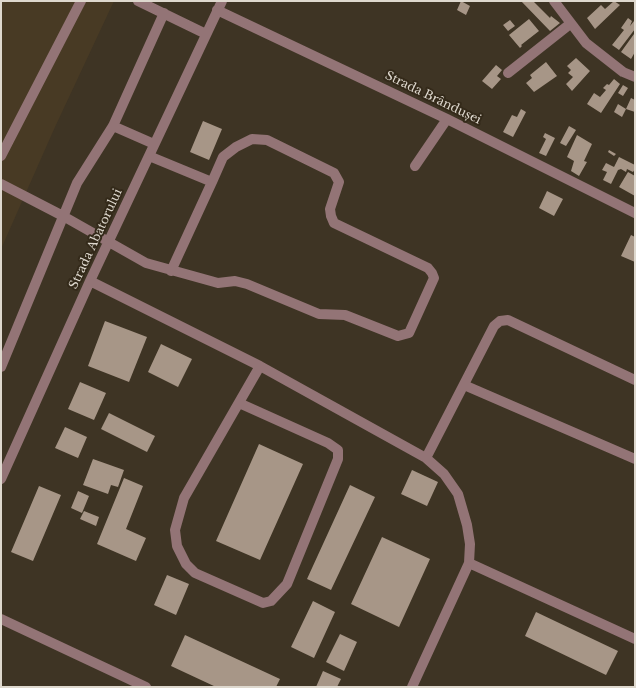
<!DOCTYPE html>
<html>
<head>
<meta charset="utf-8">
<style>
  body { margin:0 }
  #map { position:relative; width:636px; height:688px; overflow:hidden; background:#3e3424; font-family:"Libre Baskerville",serif }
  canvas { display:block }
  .frame { position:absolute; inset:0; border:2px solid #ded8ce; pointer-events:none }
</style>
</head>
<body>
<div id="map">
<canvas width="636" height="688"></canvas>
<div class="frame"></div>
</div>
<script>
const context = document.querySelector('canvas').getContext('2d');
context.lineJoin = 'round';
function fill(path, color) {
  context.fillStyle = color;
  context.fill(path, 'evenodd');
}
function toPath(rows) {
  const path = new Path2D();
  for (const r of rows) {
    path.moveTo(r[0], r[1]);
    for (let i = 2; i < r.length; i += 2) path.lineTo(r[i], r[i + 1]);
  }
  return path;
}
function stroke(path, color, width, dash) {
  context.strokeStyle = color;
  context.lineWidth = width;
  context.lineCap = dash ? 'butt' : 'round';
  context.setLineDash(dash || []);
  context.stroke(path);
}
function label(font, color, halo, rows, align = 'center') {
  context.font = font + ' "Libre Baskerville",serif';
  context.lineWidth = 4;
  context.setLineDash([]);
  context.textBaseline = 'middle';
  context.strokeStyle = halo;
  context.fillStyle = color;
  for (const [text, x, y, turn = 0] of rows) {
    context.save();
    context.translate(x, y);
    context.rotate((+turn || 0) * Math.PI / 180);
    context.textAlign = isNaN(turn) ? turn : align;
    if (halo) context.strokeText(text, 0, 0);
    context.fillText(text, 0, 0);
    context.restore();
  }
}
fill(toPath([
  [1,1,114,1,55,127,1,249]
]), '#483a24');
fill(toPath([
  [461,1,470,6,466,15,457,10],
  [521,1,534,2,550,18,551,16,560,23,550,31],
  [614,1,620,5,595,29,587,18,601,5,605,9],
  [628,18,632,21,630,26,634,21,635,22,635,29,619,50,612,45,624,30,621,28],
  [529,19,539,31,521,45,522,46,520,48,509,35],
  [510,20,515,26,508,31,503,25],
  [634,34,635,52,631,59,621,52],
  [576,58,590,71,572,91,566,84,573,77,568,73,571,70,567,66],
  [546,62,557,76,534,92,526,83,532,78,530,75],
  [496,65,502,70,497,76,501,79,492,89,482,81],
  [614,79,620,84,601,113,587,104,594,93,600,97,606,90,603,88,607,84,609,85],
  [623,85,628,88,623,96,618,93],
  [631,98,635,100,635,112,626,109],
  [618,104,626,109,622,117,614,112],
  [521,109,526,112,513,137,503,132,512,115,517,117],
  [203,121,222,129,209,160,190,152],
  [569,126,576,130,566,146,560,143],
  [545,133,555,138,546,156,539,153,546,139,543,137],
  [577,135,592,144,584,161,587,162,579,176,571,171,574,161,567,157],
  [609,150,616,154,614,156,608,152],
  [619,157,635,165,635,169,633,172,627,169,626,172,621,169,618,170,611,184,603,180,607,172,602,170,606,163,614,167],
  [628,172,635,176,635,196,619,187],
  [547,191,563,199,554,216,539,208],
  [631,235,635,237,635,262,621,256],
  [105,321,147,337,129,382,88,366],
  [161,344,192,359,178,387,148,372],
  [80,382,106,393,94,420,68,409],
  [109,413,155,436,147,452,101,429],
  [65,427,87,437,78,458,55,448],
  [259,444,303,464,260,560,216,541],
  [93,459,124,470,118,487,111,485,108,494,83,485],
  [412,470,438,482,427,506,401,494],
  [124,478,143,486,126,529,146,538,136,561,97,544],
  [350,485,375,497,331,590,307,579],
  [39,486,61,495,33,561,11,552],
  [78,491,89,496,82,513,71,508],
  [84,511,99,517,96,526,80,519],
  [382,537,430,559,399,627,351,604],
  [167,575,189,584,176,615,154,605],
  [313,601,335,612,314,658,291,647],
  [536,612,618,651,606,675,525,636],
  [340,634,357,642,344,671,326,662],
  [185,635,280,679,276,687,216,687,171,666],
  [323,671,341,679,337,687,316,687]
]), '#a79687');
stroke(toPath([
  [138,1,206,34],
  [554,1,586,43,623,72,635,77],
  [217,10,447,119,635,213],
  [508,73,570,24],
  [113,126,154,144],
  [1,156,81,1],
  [149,156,212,182,171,271],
  [415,166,447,119],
  [1,184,63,216,146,263,218,283,235,281,247,284,319,314,345,315,398,336,409,333,434,278,432,273,428,268,334,223,331,216,330,209,339,182,334,173,267,140,252,139,236,147,223,157,212,182],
  [90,281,260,366,426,458,444,474,458,494,467,525,470,544,469,563,412,687],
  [1,367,77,183,113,126,164,13],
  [464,385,635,459],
  [239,403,328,443,338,450,338,459,287,584,271,601,263,603,195,573,186,564,177,546,175,530,184,498,260,366],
  [426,458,494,326,500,321,508,320,635,380],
  [1,479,90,281,222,1],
  [469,563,635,639],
  [1,619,146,687]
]), '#937476', 10);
label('12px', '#ded8ce', '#342a1a', [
  ["Strada Brândușei",433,98,26],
  ["Strada Abatorului",96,239,-65]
]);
</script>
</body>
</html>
